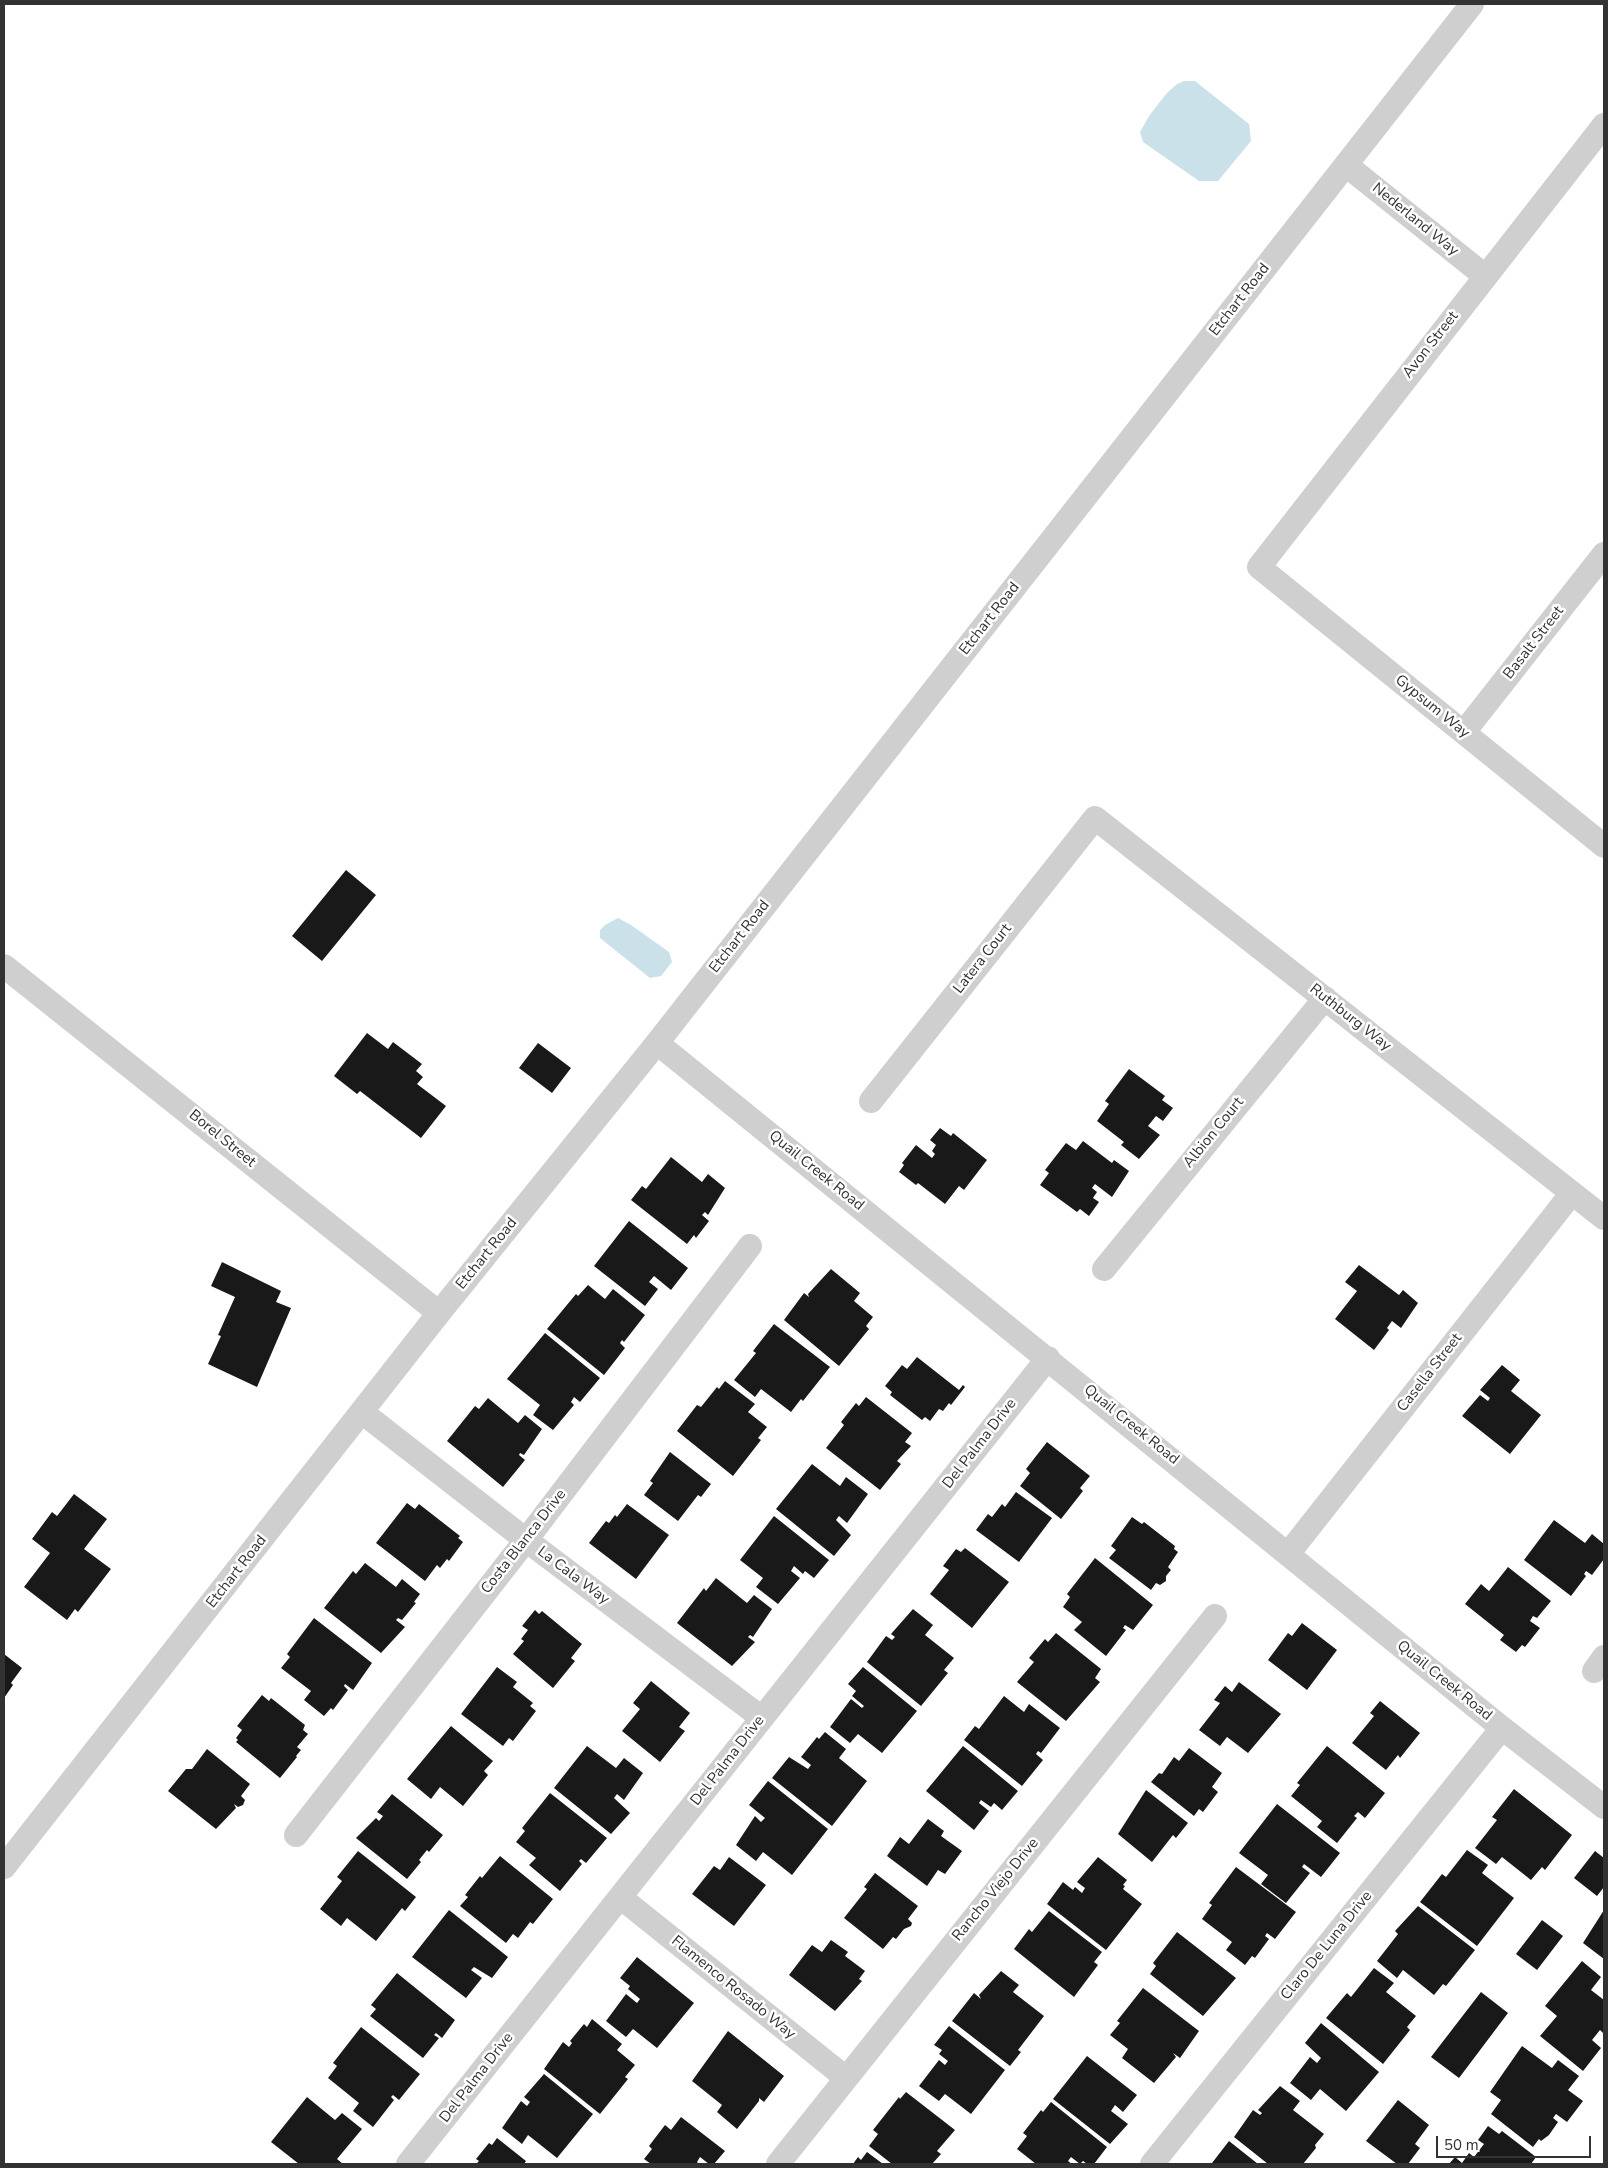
<!DOCTYPE html>
<html>
<head>
<meta charset="utf-8">
<style>
  body { margin:0 }
  #map { position:relative; width:1608px; height:2168px; overflow:hidden; background:#fff; font-family:"Nunito Sans",sans-serif }
  canvas { display:block }
  .frame { position:absolute; inset:0; border:5px solid #323232; pointer-events:none }
  .scale { position:absolute; left:1436px; top:2136px; width:155px; height:22px; box-sizing:border-box; border:2px solid #323232; border-top:0; padding-left:6px; font-size:15px; line-height:18px; white-space:nowrap; color:#323232; -webkit-text-stroke:4px #fff; paint-order:stroke }
</style>
</head>
<body>
<div id="map">
<canvas width="1608" height="2168"></canvas>
<div class="frame"></div>
<div class="scale">50 m</div>
</div>
<script>
const context = document.querySelector('canvas').getContext('2d');
context.lineJoin = 'round';
function fill(path, color) {
  context.fillStyle = color;
  context.fill(path, 'evenodd');
}
function toPath(rows) {
  const path = new Path2D();
  for (const r of rows) {
    path.moveTo(r[0], r[1]);
    for (let i = 2; i < r.length; i += 2) path.lineTo(r[i], r[i + 1]);
  }
  return path;
}
function stroke(path, color, width, dash) {
  context.strokeStyle = color;
  context.lineWidth = width;
  context.lineCap = dash ? 'butt' : 'round';
  context.setLineDash(dash || []);
  context.stroke(path);
}
function label(font, color, halo, rows, align = 'center') {
  context.font = font + ' "Nunito Sans",sans-serif';
  context.lineWidth = 5;
  context.setLineDash([]);
  context.textBaseline = 'middle';
  context.strokeStyle = halo;
  context.fillStyle = color;
  for (const [text, x, y, turn = 0] of rows) {
    context.save();
    context.translate(x, y);
    context.rotate((+turn || 0) * Math.PI / 180);
    context.textAlign = isNaN(turn) ? turn : align;
    if (halo) context.strokeText(text, 0, 0);
    context.fillText(text, 0, 0);
    context.restore();
  }
}
fill(toPath([
  [1184,81,1195,81,1249,124,1251,141,1218,181,1199,181,1143,142,1140,132,1149,116,1166,94,1177,84],
  [618,918,631,925,669,952,672,962,661,976,650,978,600,938,600,930,605,925]
]), '#cbe1ea');
fill(toPath([
  [346,870,376,895,322,961,292,936],
  [367,1033,388,1049,393,1042,422,1064,416,1071,423,1077,417,1084,446,1106,421,1138,360,1091,357,1094,334,1076],
  [538,1043,571,1068,552,1093,519,1068],
  [1129,1069,1165,1096,1162,1100,1173,1108,1163,1121,1156,1116,1148,1126,1160,1135,1139,1159,1121,1145,1124,1142,1097,1121,1109,1104,1105,1101],
  [940,1128,951,1136,953,1133,987,1160,964,1190,959,1186,945,1204,918,1183,916,1185,899,1172,904,1165,902,1163,916,1145,932,1158,935,1154,932,1151,936,1145,930,1140],
  [1083,1141,1112,1163,1114,1160,1129,1171,1112,1197,1095,1184,1092,1188,1097,1192,1093,1198,1099,1202,1089,1216,1080,1209,1077,1212,1040,1185,1049,1173,1045,1170,1066,1143,1076,1150],
  [671,1157,702,1182,708,1174,725,1188,708,1215,705,1212,702,1215,709,1221,696,1238,694,1235,687,1244,631,1200,642,1186,646,1189],
  [629,1221,688,1268,671,1290,654,1276,649,1282,658,1289,645,1306,594,1266],
  [222,1262,281,1291,276,1302,291,1308,257,1387,208,1364,221,1336,218,1335,235,1297,211,1286],
  [1359,1265,1399,1295,1403,1290,1418,1303,1401,1328,1392,1321,1387,1328,1389,1330,1374,1350,1335,1319,1357,1291,1345,1282],
  [831,1269,860,1293,854,1301,873,1317,866,1326,869,1329,839,1366,784,1320,804,1293,809,1297,808,1294],
  [588,1285,605,1299,613,1289,645,1315,624,1342,622,1340,620,1343,625,1348,604,1375,547,1329,576,1294,578,1296],
  [774,1324,830,1367,803,1401,801,1399,791,1412,761,1389,755,1397,734,1380,756,1353,753,1351],
  [545,1333,600,1378,580,1402,574,1397,571,1402,574,1405,553,1430,533,1415,540,1405,507,1379],
  [917,1357,959,1390,963,1385,965,1387,951,1405,949,1403,943,1411,939,1409,930,1421,925,1417,922,1420,890,1395,892,1392,885,1386,902,1365,907,1369],
  [1502,1365,1520,1380,1511,1391,1541,1415,1510,1454,1462,1416,1480,1395,1488,1401,1490,1398,1480,1390],
  [725,1381,755,1404,748,1412,767,1427,758,1438,761,1440,733,1476,677,1431,697,1405,701,1407,717,1387,719,1389],
  [866,1397,912,1433,905,1442,911,1446,897,1461,901,1464,880,1490,826,1448,844,1425,841,1422,856,1403,859,1406],
  [488,1398,518,1423,525,1415,542,1429,524,1455,520,1453,519,1455,525,1460,503,1487,447,1441,475,1406,479,1409],
  [1047,1442,1090,1476,1080,1488,1083,1491,1061,1519,1020,1486,1030,1473,1026,1469],
  [670,1452,711,1484,701,1497,698,1495,678,1521,644,1495,653,1483,650,1481],
  [812,1464,840,1486,846,1477,868,1494,847,1523,839,1516,836,1520,851,1535,834,1556,776,1509],
  [1016,1492,1052,1518,1019,1562,976,1530,988,1514,992,1517,1002,1504,1005,1507],
  [74,1494,107,1519,84,1549,111,1569,78,1612,75,1609,67,1620,24,1587,50,1553,32,1539,52,1512,57,1516],
  [407,1503,415,1509,419,1504,460,1536,458,1538,463,1542,449,1561,447,1559,440,1568,437,1565,425,1581,376,1543],
  [627,1504,669,1535,636,1579,589,1543,606,1521,609,1523,615,1515,617,1517],
  [774,1516,829,1560,814,1578,805,1571,803,1574,794,1566,791,1571,800,1578,778,1604,756,1587,763,1578,740,1560],
  [1132,1517,1142,1524,1144,1522,1175,1546,1174,1549,1178,1552,1168,1567,1171,1570,1166,1576,1166,1581,1160,1585,1156,1583,1151,1590,1109,1558,1116,1550,1111,1546],
  [1554,1520,1585,1543,1592,1534,1604,1544,1604,1559,1592,1575,1586,1571,1584,1574,1586,1576,1571,1596,1524,1560],
  [965,1548,1009,1582,972,1628,930,1594,949,1570,943,1566,956,1549,961,1552],
  [1095,1558,1153,1605,1133,1630,1125,1625,1123,1628,1126,1630,1106,1656,1074,1630,1082,1622,1063,1607,1070,1597,1067,1594],
  [365,1563,396,1587,402,1579,420,1594,414,1602,416,1603,402,1620,398,1618,396,1620,405,1627,381,1653,324,1608,353,1571,356,1574],
  [1508,1567,1551,1601,1537,1618,1533,1616,1530,1621,1540,1628,1525,1647,1522,1645,1516,1652,1500,1640,1504,1635,1465,1604,1481,1584,1489,1591],
  [716,1578,747,1603,754,1595,772,1609,753,1637,750,1635,748,1637,755,1642,732,1666,677,1623,704,1588,706,1591],
  [913,1609,933,1625,925,1635,954,1658,944,1670,948,1673,921,1706,867,1662,886,1636,892,1640,895,1637,891,1634],
  [535,1610,539,1614,542,1611,582,1644,571,1658,575,1661,553,1688,513,1654,524,1641,521,1639,528,1630,522,1626],
  [314,1618,372,1663,353,1690,345,1684,344,1686,348,1690,333,1710,331,1708,324,1716,304,1700,311,1691,281,1668,290,1657,287,1654],
  [1302,1623,1337,1650,1307,1690,1268,1660,1288,1633,1292,1636],
  [1056,1633,1101,1669,1095,1678,1100,1682,1066,1721,1017,1682,1034,1662,1029,1658,1045,1639,1048,1642],
  [4,1654,22,1668,11,1683,13,1685,4,1698],
  [497,1667,517,1682,513,1687,533,1703,530,1706,536,1711,513,1741,509,1738,503,1746,461,1714],
  [863,1667,917,1711,882,1753,858,1734,850,1743,830,1727,851,1699,862,1708,864,1706,852,1696,856,1691,848,1684],
  [651,1681,690,1713,679,1727,685,1731,660,1762,622,1731,640,1709,633,1703],
  [1239,1682,1281,1714,1248,1753,1227,1737,1220,1746,1199,1730,1220,1703,1214,1700,1225,1686,1232,1692],
  [262,1695,269,1701,271,1698,305,1725,303,1730,308,1734,297,1747,301,1750,296,1756,297,1757,280,1778,236,1742,238,1740,236,1738,242,1730,237,1726],
  [1004,1696,1024,1712,1029,1704,1060,1728,1041,1753,1038,1751,1036,1754,1043,1760,1022,1786,964,1740,975,1726,979,1729],
  [1380,1701,1420,1733,1400,1758,1398,1755,1386,1770,1352,1743,1374,1716,1370,1713],
  [451,1726,493,1761,484,1771,488,1775,463,1806,440,1787,431,1799,407,1779],
  [825,1732,846,1749,839,1758,867,1781,832,1826,772,1778,789,1757,808,1769,811,1765,801,1757,817,1737,819,1739],
  [587,1746,616,1768,624,1758,643,1773,624,1800,617,1794,614,1798,630,1813,611,1834,554,1788],
  [963,1746,1018,1791,1002,1810,994,1803,991,1807,981,1800,979,1803,989,1811,974,1830,926,1791],
  [1327,1746,1385,1793,1365,1818,1358,1812,1354,1816,1357,1818,1337,1843,1317,1827,1322,1821,1291,1796,1300,1785,1297,1783],
  [1189,1748,1222,1773,1212,1787,1218,1792,1203,1812,1199,1809,1194,1816,1151,1782,1159,1773,1162,1774,1174,1757,1179,1761],
  [207,1749,250,1784,241,1796,245,1800,243,1805,238,1807,234,1804,236,1808,216,1829,168,1791,186,1769,192,1769],
  [768,1781,828,1829,792,1875,763,1852,756,1861,736,1845,755,1816,761,1822,765,1818,749,1805],
  [1514,1789,1572,1835,1545,1870,1542,1867,1531,1880,1502,1857,1496,1864,1475,1848,1497,1820,1492,1817],
  [1146,1790,1188,1823,1176,1838,1173,1835,1152,1862,1118,1834],
  [550,1793,607,1838,586,1863,581,1859,579,1861,582,1864,560,1891,529,1865,536,1858,516,1842,525,1831,522,1828],
  [392,1794,443,1835,429,1852,427,1850,419,1860,421,1862,407,1879,356,1838,376,1818,379,1821,383,1816,377,1812],
  [1277,1804,1340,1853,1321,1877,1304,1864,1302,1867,1310,1873,1286,1903,1261,1884,1268,1875,1239,1853],
  [928,1819,944,1831,941,1836,962,1851,945,1874,938,1870,927,1886,887,1856,900,1837,909,1844],
  [1467,1850,1488,1865,1482,1873,1514,1898,1477,1946,1420,1902,1442,1874,1446,1877],
  [358,1851,416,1897,405,1911,402,1908,376,1941,347,1918,341,1926,320,1909,342,1881,337,1877],
  [1595,1851,1604,1858,1604,1887,1597,1896,1574,1878],
  [500,1856,553,1899,533,1924,530,1922,518,1938,513,1934,506,1943,460,1906,468,1897,465,1895,480,1876,482,1878],
  [729,1857,766,1885,734,1926,692,1894,714,1866,720,1870],
  [1098,1857,1127,1880,1123,1885,1125,1886,1123,1889,1142,1904,1106,1950,1047,1904,1063,1882,1073,1890,1075,1887,1082,1893,1085,1888,1077,1882],
  [1236,1867,1296,1912,1275,1939,1267,1933,1265,1936,1269,1939,1255,1958,1252,1956,1245,1965,1226,1950,1232,1942,1202,1919,1212,1905,1209,1903],
  [875,1873,918,1906,908,1919,912,1923,911,1926,904,1929,896,1939,893,1937,883,1949,844,1918,867,1889,864,1887],
  [1418,1906,1475,1950,1446,1986,1443,1984,1434,1995,1403,1970,1397,1978,1377,1961,1398,1934,1395,1931],
  [449,1910,508,1957,492,1978,474,1967,471,1970,482,1978,466,1998,412,1957],
  [1604,1910,1604,1959,1583,1943],
  [1049,1911,1102,1952,1094,1962,1098,1965,1074,1997,1014,1949,1029,1929,1032,1932],
  [1542,1920,1563,1936,1537,1970,1516,1954],
  [1177,1932,1236,1978,1203,2016,1150,1974,1156,1966,1153,1963],
  [831,1940,848,1952,845,1956,865,1971,859,1979,862,1981,835,2011,789,1975,812,1945,822,1952],
  [637,1957,694,2003,657,2048,633,2029,626,2037,606,2021,626,1994,637,2003,640,1999,628,1989,630,1986,620,1978],
  [1582,1961,1601,1977,1591,1990,1604,2000,1604,2034,1600,2030,1592,2040,1601,2048,1583,2071,1540,2036,1557,2016,1545,2006],
  [1374,1968,1394,1983,1386,1992,1416,2016,1407,2027,1410,2030,1383,2064,1326,2018,1347,1993,1351,1997],
  [1001,1971,1019,1985,1013,1992,1044,2016,1018,2050,1021,2052,1010,2066,952,2021,974,1993,981,1999,979,1995],
  [397,1973,455,2020,442,2038,436,2033,434,2035,439,2038,423,2058,370,2016,376,2009,371,2005],
  [1143,1988,1199,2031,1180,2058,1173,2053,1176,2057,1154,2083,1122,2058,1128,2049,1110,2035,1120,2023,1117,2021],
  [1481,1992,1508,2013,1459,2078,1431,2057],
  [592,2019,622,2044,617,2050,635,2065,625,2077,628,2079,600,2114,544,2069,563,2042,569,2047,572,2043,570,2041,584,2024,587,2027],
  [1321,2023,1379,2072,1346,2111,1320,2089,1311,2100,1290,2083,1310,2057,1317,2063,1321,2058,1305,2043],
  [949,2026,1005,2070,971,2114,945,2094,939,2101,919,2086,939,2060,945,2065,948,2061,939,2054,942,2050,934,2045],
  [361,2027,420,2074,399,2100,393,2095,391,2097,394,2100,373,2127,353,2111,359,2103,328,2078,337,2066,333,2063],
  [728,2031,784,2076,764,2102,759,2098,759,2101,737,2129,717,2112,722,2105,692,2081],
  [1522,2046,1552,2068,1558,2060,1579,2076,1568,2090,1583,2101,1567,2122,1556,2114,1553,2118,1558,2122,1549,2135,1541,2141,1539,2139,1533,2147,1491,2114,1501,2100,1490,2092],
  [1087,2056,1137,2095,1123,2112,1115,2105,1111,2111,1128,2124,1110,2144,1053,2099],
  [544,2074,593,2114,557,2158,528,2135,522,2144,502,2128,521,2101,527,2106,530,2102,524,2097],
  [1280,2086,1300,2101,1293,2110,1324,2134,1315,2145,1316,2148,1303,2164,1268,2164,1234,2137,1253,2110,1260,2115,1262,2113,1258,2110],
  [906,2092,955,2130,937,2151,941,2154,932,2164,892,2164,869,2146,878,2134,873,2130,899,2097,900,2099],
  [307,2097,335,2120,342,2113,362,2129,337,2159,343,2164,299,2164,271,2142],
  [1398,2100,1429,2125,1415,2144,1420,2148,1408,2164,1397,2164,1366,2141],
  [1051,2102,1107,2147,1094,2164,1087,2164,1083,2161,1080,2164,1071,2157,1068,2161,1072,2164,1036,2164,1017,2149,1027,2136,1023,2133,1041,2110,1043,2112],
  [681,2117,725,2151,714,2164,709,2164,700,2157,697,2162,699,2164,651,2164,644,2159,652,2149,649,2146,665,2125,671,2130],
  [1488,2126,1499,2134,1502,2131,1536,2157,1531,2164,1449,2164,1455,2157,1462,2163,1469,2153,1474,2157,1484,2144,1478,2140],
  [497,2138,526,2161,524,2164,476,2164,479,2161,476,2159,489,2143,492,2145],
  [1229,2141,1258,2164,1214,2164,1212,2163],
  [867,2152,883,2164,853,2164,858,2157,861,2160]
]), '#191919');
stroke(toPath([
  [1604,125,1259,567,1604,846],
  [1346,165,1485,276],
  [1464,732,1604,554],
  [4,966,439,1313],
  [657,1043,1502,1728,1604,1807],
  [871,1101,1095,818,1604,1218],
  [1104,1269,1325,998],
  [363,1413,526,1540,762,1718],
  [1288,1554,1572,1193],
  [1594,1671,1604,1657],
  [296,1835,526,1540,750,1246],
  [4,1867,439,1313,657,1043,1472,4],
  [620,1897,846,2078],
  [408,2164,1048,1358],
  [778,2164,1215,1616],
  [1152,2164,1502,1728]
]), '#cfcfcf', 24);
label('15px', '#323232', '#fff', [
  ["Nederland Way",1415,220,39],
  ["Etchart Road",1240,300,-52],
  ["Avon Street",1431,345,-52],
  ["Etchart Road",990,619,-52],
  ["Basalt Street",1534,643,-52],
  ["Gypsum Way",1432,707,39],
  ["Etchart Road",740,937,-52],
  ["Latera Court",983,959,-52],
  ["Ruthburg Way",1350,1018,38],
  ["Albion Court",1214,1133,-51],
  ["Borel Street",222,1139,39],
  ["Quail Creek Road",816,1171,39],
  ["Etchart Road",487,1254,-51],
  ["Casella Street",1430,1373,-52],
  ["Quail Creek Road",1131,1425,39],
  ["Del Palma Drive",980,1444,-52],
  ["Costa Blanca Drive",524,1542,-52],
  ["Etchart Road",237,1572,-52],
  ["La Cala Way",573,1576,37],
  ["Quail Creek Road",1444,1681,39],
  ["Del Palma Drive",728,1761,-52],
  ["Rancho Viejo Drive",996,1890,-51],
  ["Claro De Luna Drive",1327,1946,-51],
  ["Flamenco Rosado Way",733,1988,39],
  ["Del Palma Drive",477,2078,-52]
]);
</script>
</body>
</html>
